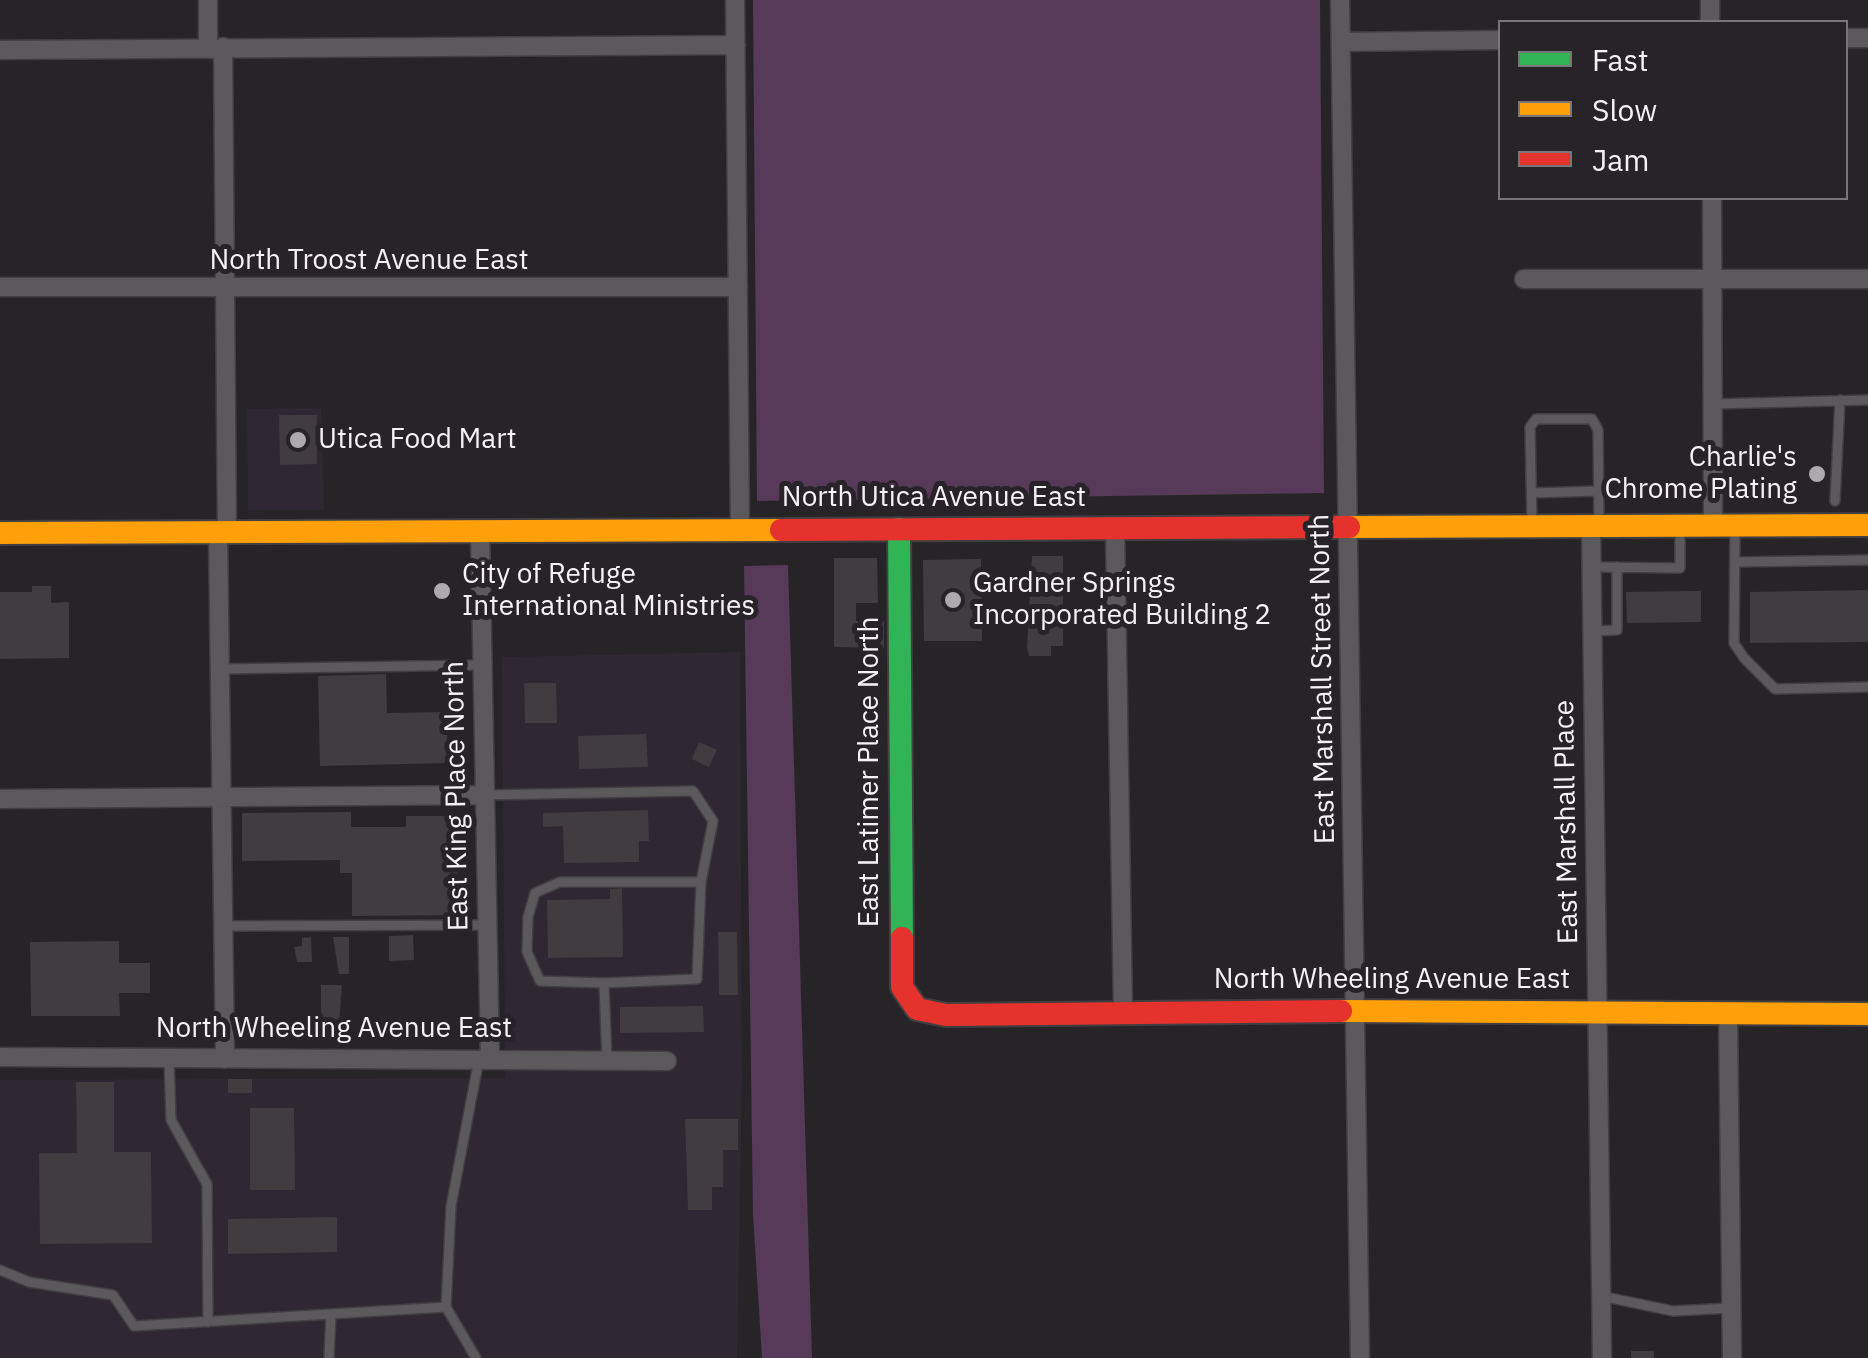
<!DOCTYPE html>
<html>
<head>
<meta charset="utf-8">
<style>
  body { margin:0 }
  #map { position:relative; width:1868px; height:1358px; overflow:hidden; background:#272427; font-family:"IBM Plex Sans",sans-serif }
  canvas { display:block }
  .legend { position:absolute; left:1498px; top:20px; width:350px; height:180px; box-sizing:border-box; background:#282328; border:2px solid #7a757a; margin:0; padding:12px 18px; list-style:none; font-size:30px; color:#f5f1f5 }
  .legend li { display:flex; align-items:center; gap:20px; height:50px }
  .legend b { width:50px; border:2px solid #7a757a }
</style>
</head>
<body>
<div id="map">
<canvas width="1868" height="1358"></canvas>
<ul class="legend">
<li><b style="height:12px;background:#30b455"></b>Fast</li>
<li><b style="height:12px;background:#ff9f0a"></b>Slow</li>
<li><b style="height:12px;background:#e5322d"></b>Jam</li>
</ul>
</div>
<script>
const context = document.querySelector('canvas').getContext('2d');
context.lineJoin = 'round';
function fill(path, color) {
  context.fillStyle = color;
  context.fill(path, 'evenodd');
}
function toPath(rows) {
  const path = new Path2D();
  for (const r of rows) {
    path.moveTo(r[0], r[1]);
    for (let i = 2; i < r.length; i += 2) path.lineTo(r[i], r[i + 1]);
  }
  return path;
}
function stroke(path, color, width, dash) {
  context.strokeStyle = color;
  context.lineWidth = width;
  context.lineCap = dash ? 'butt' : 'round';
  context.setLineDash(dash || []);
  context.stroke(path);
}
function label(font, color, halo, rows, align = 'center') {
  context.font = font + ' "IBM Plex Sans",sans-serif';
  context.lineWidth = 10;
  context.setLineDash([]);
  context.textBaseline = 'middle';
  context.strokeStyle = halo;
  context.fillStyle = color;
  for (const [text, x, y, turn = 0] of rows) {
    context.save();
    context.translate(x, y);
    context.rotate((+turn || 0) * Math.PI / 180);
    context.textAlign = isNaN(turn) ? turn : align;
    if (halo) context.strokeText(text, 0, 0);
    context.fillText(text, 0, 0);
    context.restore();
  }
}
fill(toPath([
  [321,408,324,510,248,510,247,409],
  [740,652,742,1078,737,1358,0,1358,0,1080,505,1078,502,657]
]), '#2f2731');
fill(toPath([
  [753,0,1320,0,1324,493,757,501],
  [788,565,812,1358,762,1358,753,1215,744,566]
]), '#57395a');
fill(toPath([
  [279,415,317,415,317,464,280,465],
  [1032,556,1063,556,1063,646,1051,646,1051,656,1029,656,1027,647],
  [834,558,877,558,878,603,856,603,856,621,884,621,884,648,834,647],
  [981,559,982,641,924,641,923,560],
  [32,586,51,586,51,603,69,602,69,658,0,659,0,592,32,592],
  [1868,590,1868,642,1750,643,1750,592],
  [1701,591,1701,622,1627,623,1626,592],
  [386,674,387,713,446,712,448,763,320,766,318,676],
  [524,683,556,683,557,723,525,723],
  [646,734,648,767,579,769,578,736],
  [699,742,717,750,709,767,692,759],
  [648,810,649,841,639,841,639,862,564,863,563,826,543,827,543,813],
  [351,812,351,827,406,827,406,816,457,816,458,915,352,916,352,873,340,873,340,860,242,861,242,813],
  [622,888,623,957,548,958,547,900,610,899,610,889],
  [718,932,737,932,738,995,719,995],
  [413,935,414,960,389,961,389,936],
  [311,937,312,962,297,962,294,947,302,946,302,938],
  [333,937,349,937,349,974,339,974],
  [119,941,119,963,150,963,150,993,119,993,120,1016,31,1016,30,942],
  [321,985,342,985,339,1024,324,1024,321,1018],
  [703,1006,704,1032,620,1033,620,1007],
  [228,1079,252,1079,252,1093,228,1093],
  [76,1082,114,1082,114,1152,151,1152,152,1243,40,1244,39,1153,77,1153],
  [250,1108,294,1108,295,1190,250,1190],
  [685,1119,738,1119,738,1150,723,1150,723,1187,712,1187,712,1210,688,1210],
  [337,1217,337,1252,228,1254,228,1219],
  [1631,1351,1654,1351,1654,1358,1631,1358]
]), '#403c40');
const lane = toPath([
  [1713,404,1868,400],
  [1532,493,1599,491],
  [1835,501,1840,400],
  [1532,524,1530,427,1536,419,1592,419,1598,430,1599,524],
  [1735,529,1734,643,1744,658,1775,689,1868,687],
  [1735,562,1868,560],
  [1591,567,1680,568,1680,529],
  [1593,631,1617,630,1617,567],
  [219,669,481,665],
  [485,795,693,791,713,821,701,882,697,979,604,983,607,1061],
  [222,926,487,925],
  [604,983,540,981,527,952,528,917,535,893,560,882,701,882],
  [169,1059,171,1120,207,1184,208,1322],
  [0,1270,29,1282,113,1295,134,1326,446,1307],
  [1601,1296,1673,1311,1731,1308],
  [329,1358,331,1314],
  [476,1358,446,1307,451,1206,479,1059]
]);
const street = toPath([
  [208,0,208,48],
  [735,0,740,529],
  [1340,0,1360,1358],
  [1710,0,1710,22],
  [1846,38,1868,38],
  [1341,42,1500,40],
  [223,47,227,533],
  [0,50,736,45],
  [1712,198,1713,526],
  [1524,279,1868,279],
  [0,287,738,287],
  [1591,526,1602,1358],
  [1115,527,1123,1010],
  [480,530,490,1059],
  [218,533,225,1059],
  [0,799,485,795],
  [1728,1013,1732,1358],
  [0,1057,667,1061]
]);
const fast = toPath([
  [899,529,902,938]
]);
const slow = toPath([
  [1349,527,1868,525],
  [0,533,781,530],
  [1341,1011,1868,1014]
]);
const jam = toPath([
  [781,530,1349,527],
  [902,938,902,987,917,1009,946,1015,1341,1011]
]);
stroke(lane, '#413f41', 12);
stroke(street, '#413f41', 21);
stroke(fast, '#413f41', 26);
stroke(slow, '#413f41', 26);
stroke(jam, '#413f41', 26);
stroke(lane, '#5b595b', 9);
stroke(street, '#5b595b', 18);
stroke(fast, '#30b455', 22);
stroke(slow, '#ff9f0a', 22);
stroke(jam, '#e5322d', 22);
for (const [x, y, r, color] of [
  [298,440,10,"#ada9ad"],
  [1817,474,10,"#ada9ad"],
  [442,591,10,"#ada9ad"],
  [953,600,10,"#ada9ad"]
]) {
  const dot = new Path2D();
  dot.arc(x, y, r, 0, 2 * Math.PI);
  context.fillStyle = color;
  context.fill(dot);
  stroke(dot, '#282328', 4);
}
label('28px', '#f5f1f5', '#282328', [
  ["North Troost Avenue East",369,261],
  ["North Utica Avenue East",934,498],
  ["East Marshall Street North",1323,679,-91],
  ["East Latimer Place North",870,772,-90],
  ["East King Place North",457,796,-91],
  ["East Marshall Place",1567,822,-91],
  ["North Wheeling Avenue East",1392,980],
  ["North Wheeling Avenue East",334,1029]
]);
label('28px', '#f5f1f5', '#282328', [
  ["Utica Food Mart",318,440],
  ["Charlie's",1797,458,"right"],
  ["Chrome Plating",1797,490,"right"],
  ["City of Refuge",462,575],
  ["International Ministries",462,607],
  ["Gardner Springs",973,584],
  ["Incorporated Building 2",973,616]
], 'left');
</script>
</body>
</html>
